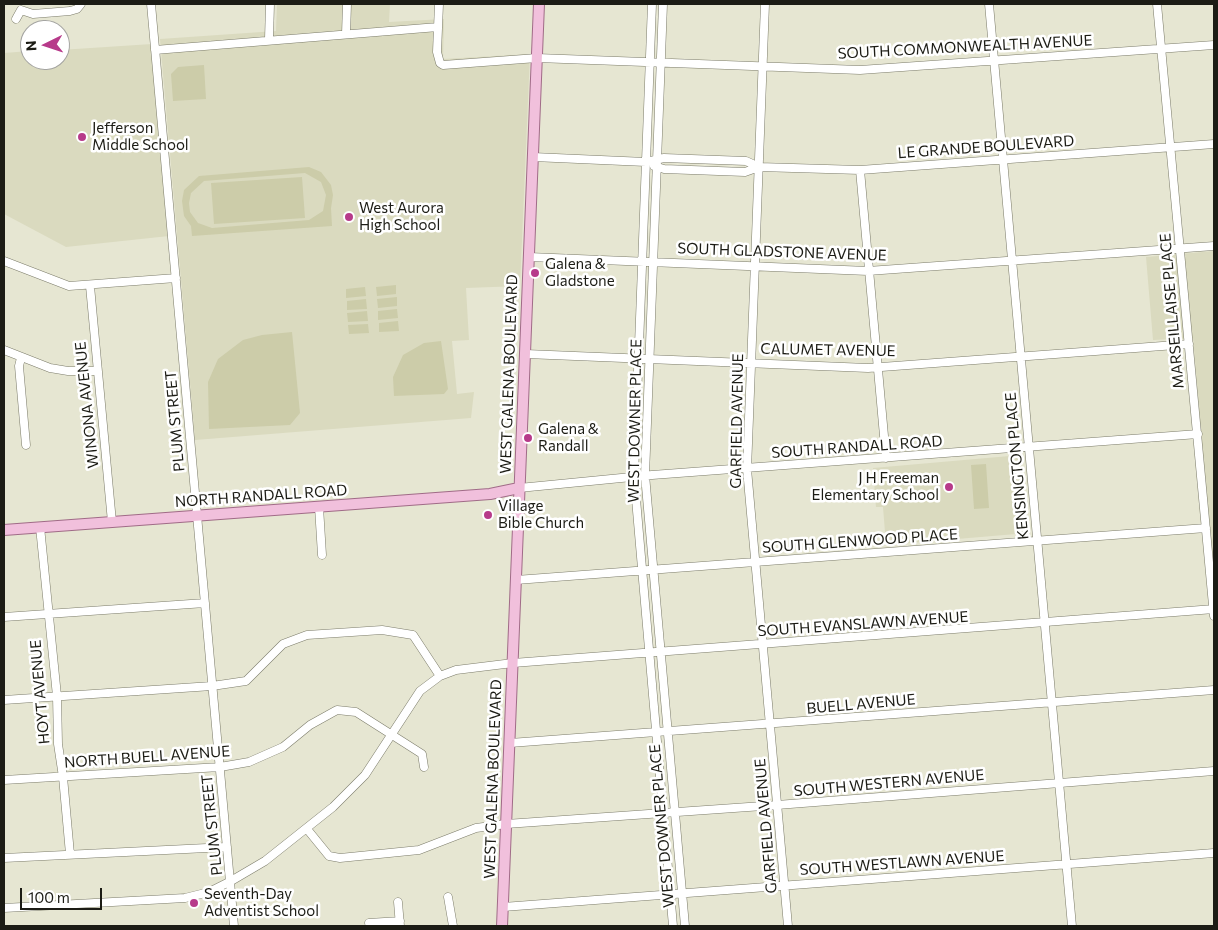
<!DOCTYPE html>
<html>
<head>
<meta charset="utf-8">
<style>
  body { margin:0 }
  #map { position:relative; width:1218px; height:930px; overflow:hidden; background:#e6e6d2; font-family:Commissioner,sans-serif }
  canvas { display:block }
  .frame { position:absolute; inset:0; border:5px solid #1c1c15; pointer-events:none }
  .north { position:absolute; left:20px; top:20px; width:50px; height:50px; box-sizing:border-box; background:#fff; border:1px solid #a4a4a1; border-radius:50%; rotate:266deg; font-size:14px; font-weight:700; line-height:20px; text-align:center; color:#1c1c15 }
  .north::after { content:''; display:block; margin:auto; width:18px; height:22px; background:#b73a8a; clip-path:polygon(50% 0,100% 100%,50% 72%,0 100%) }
  .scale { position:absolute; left:20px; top:888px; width:82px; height:22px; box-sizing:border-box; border:2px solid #1c1c15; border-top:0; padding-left:6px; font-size:15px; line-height:18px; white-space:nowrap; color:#1c1c15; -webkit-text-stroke:4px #fff; paint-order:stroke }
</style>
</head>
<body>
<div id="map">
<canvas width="1218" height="930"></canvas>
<div class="frame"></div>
<div class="north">N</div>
<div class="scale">100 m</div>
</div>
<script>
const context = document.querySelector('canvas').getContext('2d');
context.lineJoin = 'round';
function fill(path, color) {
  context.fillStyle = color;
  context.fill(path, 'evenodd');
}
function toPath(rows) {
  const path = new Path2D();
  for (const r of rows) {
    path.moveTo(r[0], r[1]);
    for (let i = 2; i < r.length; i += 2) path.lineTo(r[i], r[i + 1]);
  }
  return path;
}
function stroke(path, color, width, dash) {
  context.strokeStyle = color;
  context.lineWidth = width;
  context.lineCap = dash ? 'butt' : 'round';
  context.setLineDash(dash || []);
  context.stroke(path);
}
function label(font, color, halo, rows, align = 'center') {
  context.font = font + ' Commissioner,sans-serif';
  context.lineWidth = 5;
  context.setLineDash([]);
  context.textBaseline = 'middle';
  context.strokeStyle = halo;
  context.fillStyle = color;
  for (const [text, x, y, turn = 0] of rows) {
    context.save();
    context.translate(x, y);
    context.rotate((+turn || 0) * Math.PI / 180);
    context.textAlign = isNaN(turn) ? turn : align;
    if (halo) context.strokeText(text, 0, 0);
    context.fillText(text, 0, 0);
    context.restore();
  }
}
fill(toPath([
  [277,4,390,4,389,22,444,19,443,59,530,54,520,286,466,288,469,340,452,341,457,394,474,392,471,418,195,440,160,39,276,31],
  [152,44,169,236,66,247,4,214,4,53,30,51,30,60,60,60,60,50],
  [1214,251,1214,588,1193,338,1153,340,1146,257],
  [1021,455,1028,533,886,545,883,507,876,507,873,468]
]), '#dadabf');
fill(toPath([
  [204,65,206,99,173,101,171,74,178,67],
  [309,167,321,172,331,185,333,195,331,208,332,226,192,236,191,226,184,216,182,201,184,190,199,176],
  [305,173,321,182,326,195,323,211,309,220,212,228,198,223,190,212,189,203,191,193,204,181],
  [302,177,305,218,214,224,211,183],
  [396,285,396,294,377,296,376,287],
  [365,287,366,296,346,298,346,289],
  [397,297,397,306,378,308,377,299],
  [366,299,367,309,347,310,347,301],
  [397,309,398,318,378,320,378,311],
  [367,311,368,321,348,322,347,313],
  [398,321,399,331,379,332,379,323],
  [368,324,369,333,349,334,348,325],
  [292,332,300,413,290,425,209,429,208,382,218,359,243,340,262,335],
  [441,341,448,389,444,394,394,396,393,377,403,355,424,343],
  [986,464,989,508,974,509,971,465]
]), '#cccca9');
const minor = toPath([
  [151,4,234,926],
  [439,4,437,52,440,63,443,65,537,58,860,70,1214,45],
  [652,4,634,476,673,926],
  [663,4,645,475,685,926],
  [765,4,747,469,788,926],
  [989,4,1072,926],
  [1157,4,1214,616],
  [21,10,33,14,70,11,77,9,81,4],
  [16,19,21,10],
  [346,34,347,4],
  [269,39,270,4],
  [155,50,438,27],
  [533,157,646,162,664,158,746,161,759,167],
  [654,166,664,169,745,172,759,167,860,170,1214,144],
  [860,170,886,458],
  [529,257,868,271,1214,246],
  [4,261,69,286,176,278],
  [90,286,112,522],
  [4,350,50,368,68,371,97,371],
  [526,354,868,368,1189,344],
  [21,358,19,366,26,445],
  [519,488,652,475,1198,434],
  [319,507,322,555],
  [40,527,57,696,58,744,63,777,70,854],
  [516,580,1206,528],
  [4,617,205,603],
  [4,700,212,686,246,681,283,644,307,635,382,630,413,635,440,676],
  [510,743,1214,690],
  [4,780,220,767,249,762,283,747,310,725,337,710,356,712,422,754,424,767],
  [307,829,329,856,340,858,419,850,476,828,506,824,777,805,1214,771],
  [4,858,227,847],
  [448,897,453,926],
  [398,902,400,926],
  [503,907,1214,853],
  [4,908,185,898,209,892,231,881,265,861,333,807,365,775,420,691,440,676,456,670,513,663,1214,609],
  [369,923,400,921]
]);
const major = toPath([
  [4,530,490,494,519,488],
  [502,926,539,4]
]);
stroke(minor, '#7c7c6a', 9);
stroke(major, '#a06b87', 12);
stroke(minor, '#fff', 8);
stroke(major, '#f1c0dc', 10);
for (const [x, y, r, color] of [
  [82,137,5,"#b73a8a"],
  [349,217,5,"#b73a8a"],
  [535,273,5,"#b73a8a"],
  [528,438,5,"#b73a8a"],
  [949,487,5,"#b73a8a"],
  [488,515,5,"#b73a8a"],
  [194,903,5,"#b73a8a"]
]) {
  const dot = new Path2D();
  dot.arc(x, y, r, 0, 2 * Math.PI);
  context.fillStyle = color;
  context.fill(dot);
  stroke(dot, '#fff', 2);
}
label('15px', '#1c1c15', '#fff', [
  ["SOUTH COMMONWEALTH AVENUE",965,47,-3],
  ["LE GRANDE BOULEVARD",986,147,-4],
  ["SOUTH GLADSTONE AVENUE",782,252,2],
  ["MARSEILLAISE PLACE",1172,311,-95],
  ["CALUMET AVENUE",828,350,1],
  ["WEST GALENA BOULEVARD",509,374,-88],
  ["WINONA AVENUE",87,405,-96],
  ["PLUM STREET",175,421,-95],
  ["WEST DOWNER PLACE",635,421,-89],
  ["GARFIELD AVENUE",737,421,-89],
  ["SOUTH RANDALL ROAD",857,447,-4],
  ["KENSINGTON PLACE",1017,466,-95],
  ["NORTH RANDALL ROAD",261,496,-4],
  ["SOUTH GLENWOOD PLACE",860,541,-4],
  ["SOUTH EVANSLAWN AVENUE",863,624,-4],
  ["HOYT AVENUE",40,692,-95],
  ["BUELL AVENUE",861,704,-5],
  ["NORTH BUELL AVENUE",147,757,-4],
  ["WEST GALENA BOULEVARD",493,779,-88],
  ["SOUTH WESTERN AVENUE",889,783,-5],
  ["PLUM STREET",212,825,-96],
  ["WEST DOWNER PLACE",662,826,-95],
  ["GARFIELD AVENUE",766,826,-95],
  ["SOUTH WESTLAWN AVENUE",902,863,-4]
]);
label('15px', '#1c1c15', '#fff', [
  ["Jefferson",92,128],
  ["Middle School",92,145],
  ["West Aurora",359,208],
  ["High School",359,225],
  ["Galena &",545,264],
  ["Gladstone",545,281],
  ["Galena &",538,429],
  ["Randall",538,446],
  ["J H Freeman",939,478,"right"],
  ["Elementary School",939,495,"right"],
  ["Village",498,506],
  ["Bible Church",498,523],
  ["Seventh-Day",204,894],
  ["Adventist School",204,911]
], 'left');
</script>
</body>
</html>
